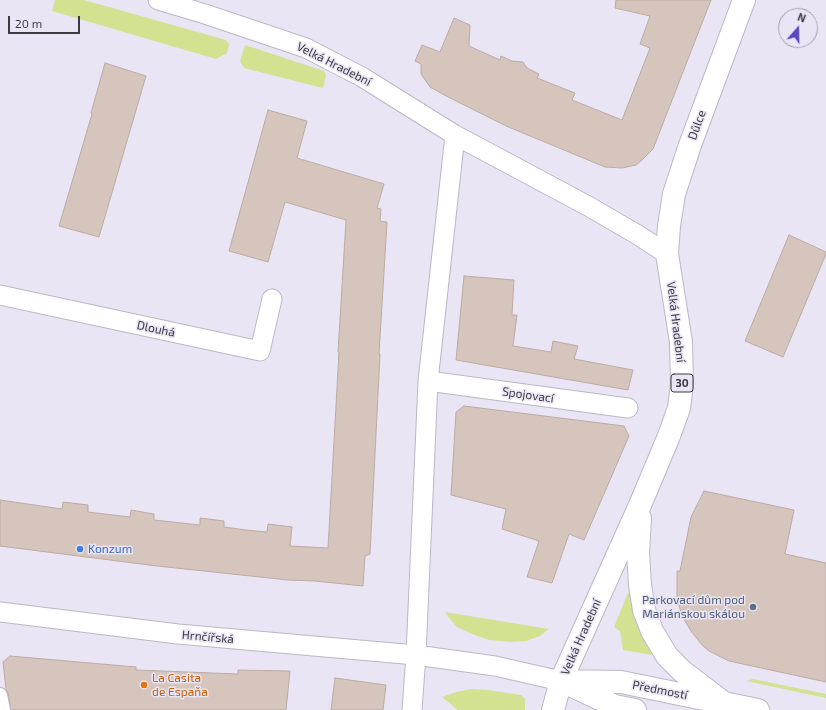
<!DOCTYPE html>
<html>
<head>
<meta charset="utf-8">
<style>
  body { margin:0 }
  #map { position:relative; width:826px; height:710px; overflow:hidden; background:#eae5f5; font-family:"Exo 2",sans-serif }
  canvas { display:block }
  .north { position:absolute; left:778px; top:8px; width:40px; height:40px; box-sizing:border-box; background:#eae5f5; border:1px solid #a5a1ad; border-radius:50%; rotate:20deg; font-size:11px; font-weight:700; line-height:16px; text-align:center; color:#3d3b41 }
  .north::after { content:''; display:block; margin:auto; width:14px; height:18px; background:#5c47bf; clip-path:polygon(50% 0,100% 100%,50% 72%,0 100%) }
  .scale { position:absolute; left:8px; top:16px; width:72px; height:18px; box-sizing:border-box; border:2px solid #3d3b41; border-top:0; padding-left:5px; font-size:12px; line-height:14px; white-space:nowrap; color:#3d3b41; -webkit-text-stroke:3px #eae5f5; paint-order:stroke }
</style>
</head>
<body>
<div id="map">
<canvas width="826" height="710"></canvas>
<div class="north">N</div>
<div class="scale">20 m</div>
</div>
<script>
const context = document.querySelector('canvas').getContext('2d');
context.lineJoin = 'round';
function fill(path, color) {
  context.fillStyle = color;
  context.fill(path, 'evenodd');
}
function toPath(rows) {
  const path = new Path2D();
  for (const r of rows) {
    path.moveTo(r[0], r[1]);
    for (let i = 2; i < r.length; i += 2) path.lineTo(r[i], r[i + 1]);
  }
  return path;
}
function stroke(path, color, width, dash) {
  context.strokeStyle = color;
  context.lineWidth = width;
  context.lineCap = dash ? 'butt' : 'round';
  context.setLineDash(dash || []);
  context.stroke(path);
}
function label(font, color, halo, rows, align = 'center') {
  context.font = font + ' "Exo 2",sans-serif';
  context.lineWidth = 3;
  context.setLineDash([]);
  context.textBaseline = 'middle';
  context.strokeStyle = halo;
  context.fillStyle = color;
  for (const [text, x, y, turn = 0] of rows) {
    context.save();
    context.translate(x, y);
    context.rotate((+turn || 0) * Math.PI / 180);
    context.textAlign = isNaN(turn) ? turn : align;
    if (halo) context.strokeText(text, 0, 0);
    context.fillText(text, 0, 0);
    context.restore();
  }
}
fill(toPath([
  [55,0,84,0,226,40,229,44,227,53,216,59,52,11],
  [245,45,324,71,326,75,323,88,244,68,240,61],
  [628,593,631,594,635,616,642,637,653,655,623,650,620,631,614,627],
  [445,612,549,629,540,636,526,641,512,642,489,640,472,634,457,627,449,618],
  [753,679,826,694,826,698,746,681],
  [472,689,488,690,521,695,525,699,525,710,458,710,442,697,456,692]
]), '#d2e290');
const building = toPath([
  [616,0,711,0,653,149,641,161,636,165,622,168,605,167,506,126,450,98,430,87,421,74,421,64,415,61,422,45,440,52,454,18,470,25,469,46,500,60,501,56,512,61,523,62,527,68,539,74,537,78,575,93,572,100,622,120,650,48,640,44,650,16,615,8,616,0],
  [105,63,146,76,99,237,59,226,92,114,91,113,105,63],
  [268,110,307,121,297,158,384,184,377,208,381,209,380,221,387,222,379,354,380,354,370,554,365,556,363,586,315,581,288,580,157,566,0,546,0,500,62,509,63,502,88,505,88,512,130,517,131,510,154,514,154,520,200,525,200,518,224,521,224,527,246,530,267,532,268,524,292,527,290,546,328,548,339,352,338,352,346,220,285,202,268,262,229,251,268,110],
  [789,235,826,252,826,254,783,357,745,341,789,235],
  [464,276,514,280,512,315,517,315,513,346,551,352,553,341,578,346,574,359,633,370,628,390,456,360,464,276],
  [464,406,624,426,629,436,584,540,569,534,552,583,527,577,539,541,502,529,506,509,451,495,456,412,464,406],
  [704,491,794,510,785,554,826,563,826,682,729,661,709,651,702,645,691,631,682,616,677,598,677,571,680,571,691,517,704,491],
  [10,656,136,667,136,670,238,674,238,670,290,671,286,710,11,710,8,693,6,689,3,662,10,656],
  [335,678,386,685,383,710,331,710,335,678]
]);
fill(building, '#d5c5bd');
stroke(building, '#bbaba4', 1);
const pedestrian = toPath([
  [0,695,3,710]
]);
const minor = toPath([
  [158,0,205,14,306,48,362,77,455,135,588,206,638,235,667,254],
  [0,295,260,351,272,299],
  [428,381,628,408],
  [0,612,178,634,416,655,495,666,561,681],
  [412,710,416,655,428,381,455,135]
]);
const secondary = toPath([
  [553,710,561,681]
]);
const primary = toPath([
  [640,518,638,553,640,585,644,610,652,631,667,656,682,671,724,703],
  [561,681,640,505,669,436,679,408,682,384,681,342,667,254,669,226,674,194,690,145,744,0],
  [561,681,621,682,758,710],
  [570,685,615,706,635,710]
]);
stroke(pedestrian, '#bbb7c6', 16);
stroke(minor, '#bbb7c6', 21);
stroke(secondary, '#bbb7c6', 24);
stroke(primary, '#bbb7c6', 24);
stroke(pedestrian, '#fff', 14);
stroke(minor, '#fff', 19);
stroke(secondary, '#fff', 22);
stroke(primary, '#fff', 22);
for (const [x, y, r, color] of [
  [80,549,4,"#3f7fe0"],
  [753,607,4,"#5c6f8a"],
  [144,685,4,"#e8710a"]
]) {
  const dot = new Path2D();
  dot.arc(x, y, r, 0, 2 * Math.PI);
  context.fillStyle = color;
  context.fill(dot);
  stroke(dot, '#eae5f5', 1.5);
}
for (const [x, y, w] of [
  [682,383,22]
]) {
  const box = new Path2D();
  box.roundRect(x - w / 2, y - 9, w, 18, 3);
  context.fillStyle = '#eae5f5';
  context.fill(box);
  stroke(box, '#3d3b41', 1);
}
label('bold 11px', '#3d3b41', null, [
  ["30",682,383]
]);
label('12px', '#3d3b41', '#eae5f5', [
  ["Velká Hradební",334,64,27],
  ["Důlce",697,125,-70],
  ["Velká Hradební",676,322,83],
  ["Dlouhá",156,329,12],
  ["Spojovací",528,395,8],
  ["Hrnčířská",208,637,5],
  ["Velká Hradební",581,637,-66],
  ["Předmostí",660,690,11]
]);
label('12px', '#366cbe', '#eae5f5', [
  ["Konzum",88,549]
], 'left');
label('12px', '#4e5e75', '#eae5f5', [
  ["Parkovací dům pod",745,600],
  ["Mariánskou skálou",745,614]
], 'right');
label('12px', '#c56008', '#eae5f5', [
  ["La Casita",152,678],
  ["de Espaňa",152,692]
], 'left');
</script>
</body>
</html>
